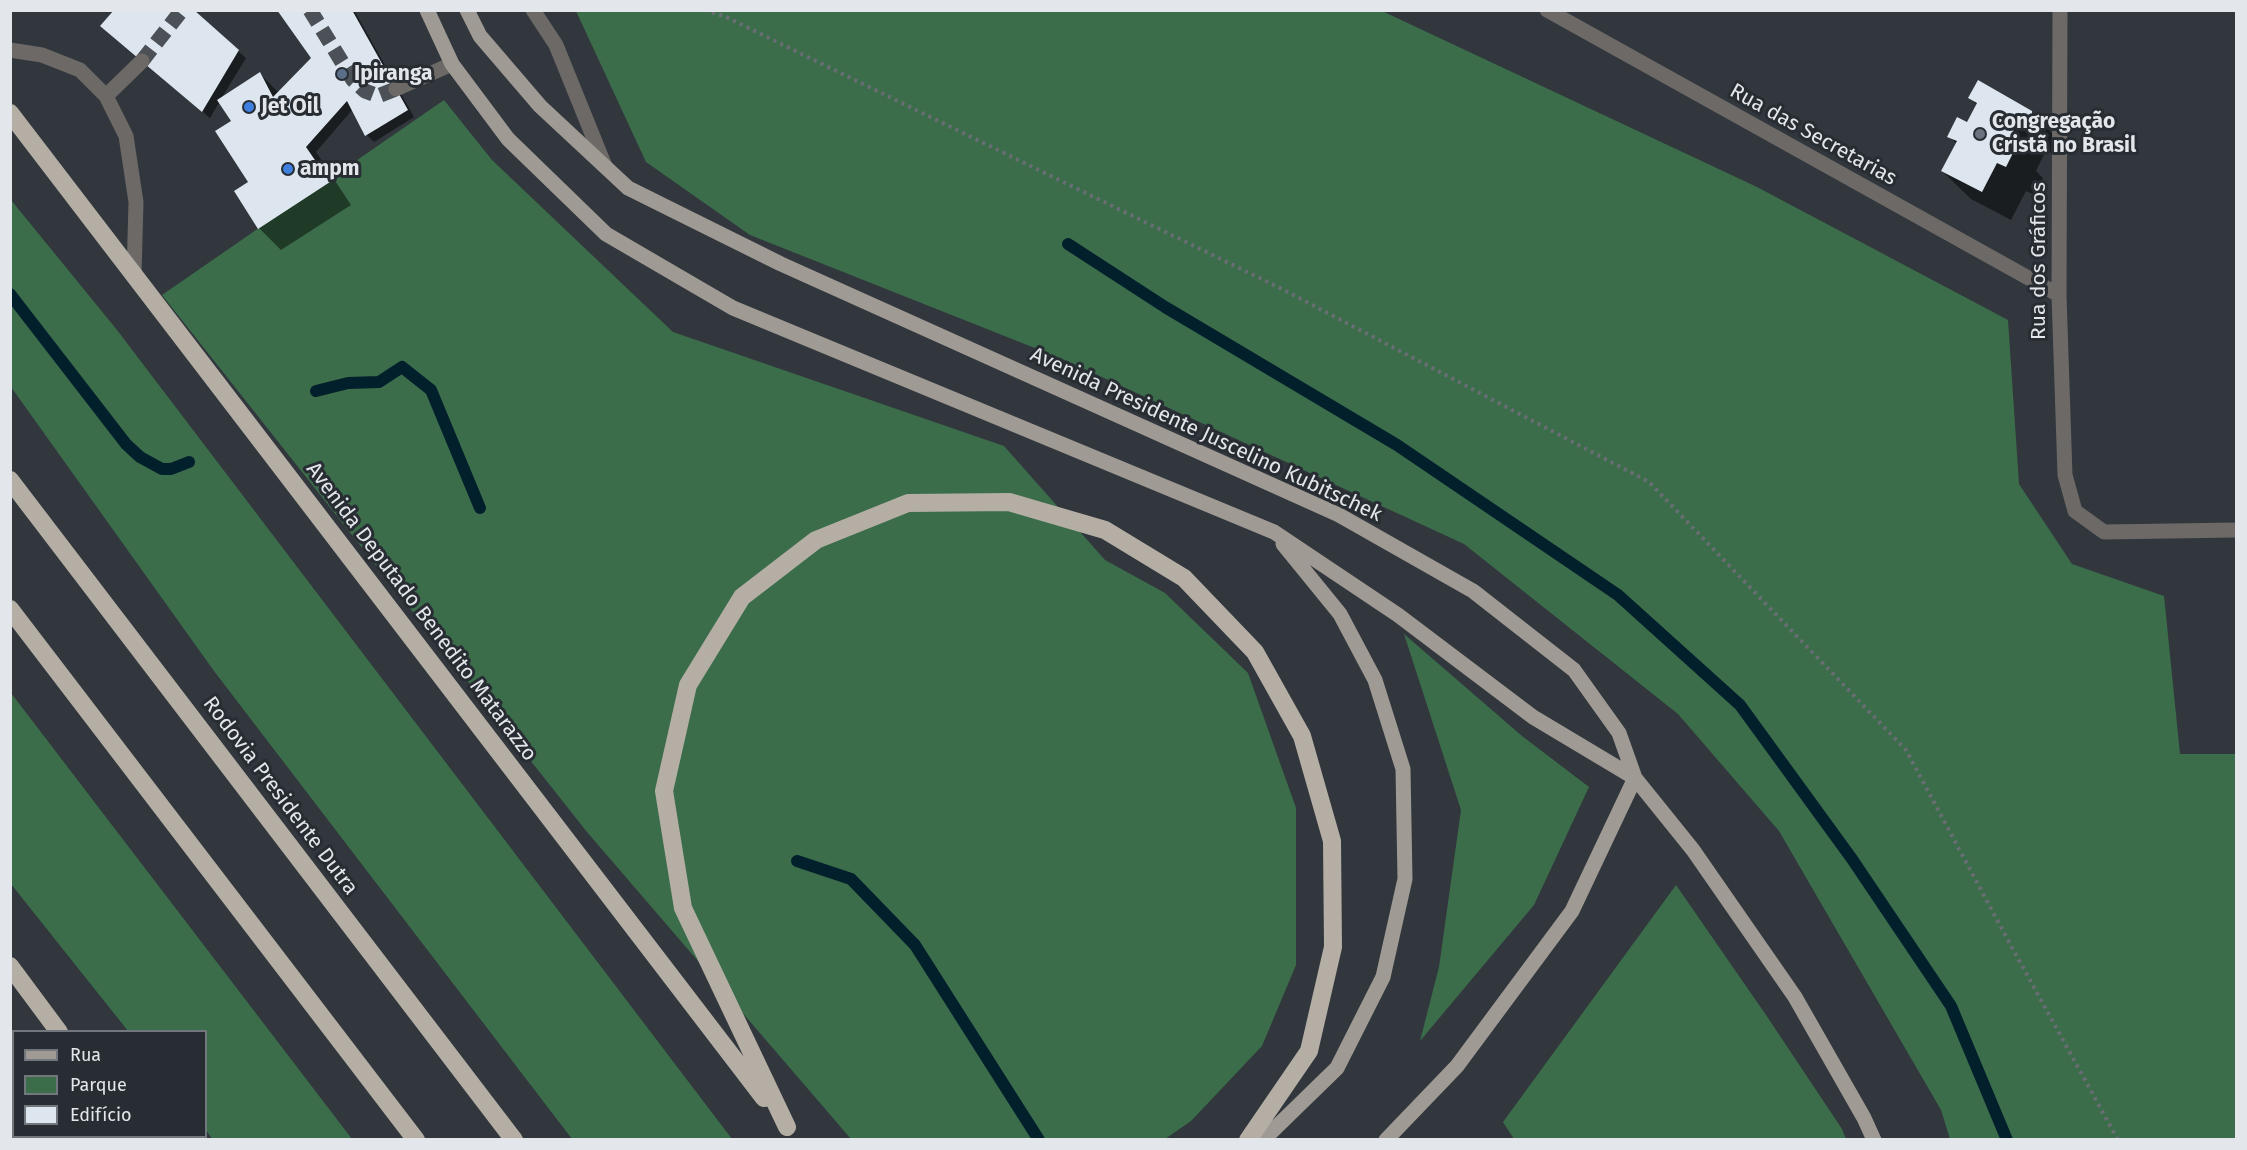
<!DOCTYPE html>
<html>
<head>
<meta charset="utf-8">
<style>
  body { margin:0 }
  #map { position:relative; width:2247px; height:1150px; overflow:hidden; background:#31373d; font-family:"Fira Sans",sans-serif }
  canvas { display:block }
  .frame { position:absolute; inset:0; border:12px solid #e3e7eb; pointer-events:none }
  .legend { position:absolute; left:12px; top:1030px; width:195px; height:108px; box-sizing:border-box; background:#272d33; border:2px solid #72777d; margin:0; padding:8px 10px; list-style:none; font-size:18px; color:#e3e7eb }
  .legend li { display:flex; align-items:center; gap:12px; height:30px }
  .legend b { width:30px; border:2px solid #72777d }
</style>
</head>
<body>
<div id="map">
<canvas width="2247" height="1150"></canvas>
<div class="frame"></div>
<ul class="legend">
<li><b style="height:8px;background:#a09a94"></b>Rua</li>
<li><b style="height:16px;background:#3c6d4b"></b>Parque</li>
<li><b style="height:16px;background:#dde6ee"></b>Edifício</li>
</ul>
</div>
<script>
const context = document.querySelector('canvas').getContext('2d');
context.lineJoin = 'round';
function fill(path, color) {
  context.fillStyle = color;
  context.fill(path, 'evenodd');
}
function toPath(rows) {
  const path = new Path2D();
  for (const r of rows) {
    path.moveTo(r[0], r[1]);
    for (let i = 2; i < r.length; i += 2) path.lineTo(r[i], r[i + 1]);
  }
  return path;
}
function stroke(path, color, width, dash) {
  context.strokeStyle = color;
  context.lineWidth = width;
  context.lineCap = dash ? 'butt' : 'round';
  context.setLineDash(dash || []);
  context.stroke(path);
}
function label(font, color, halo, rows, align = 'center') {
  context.font = font + ' "Fira Sans",sans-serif';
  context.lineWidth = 6;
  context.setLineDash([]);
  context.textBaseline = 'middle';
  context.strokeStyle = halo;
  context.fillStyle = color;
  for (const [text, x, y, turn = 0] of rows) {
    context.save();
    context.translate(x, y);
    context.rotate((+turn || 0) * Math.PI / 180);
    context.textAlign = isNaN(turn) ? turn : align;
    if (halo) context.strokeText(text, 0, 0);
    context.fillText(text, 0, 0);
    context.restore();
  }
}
fill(toPath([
  [576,11,1382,11,1757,187,2008,320,2019,484,2072,564,2164,596,2180,754,2236,754,2236,1139,1950,1139,1941,1110,1779,831,1678,714,1464,544,1065,360,750,235,646,162],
  [444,100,492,160,673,332,1004,446,1105,560,1165,593,1248,673,1296,808,1296,965,1262,1046,1191,1121,1165,1139,851,1139,587,832,162,295],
  [11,200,117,330,732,1139,572,1139,214,671,11,387],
  [1404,634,1522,736,1589,787,1534,905,1420,1041,1439,967,1461,810],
  [10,693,11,693,352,1139,212,1139,206,1130,206,1032,128,1031,11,884],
  [1676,885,1766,1015,1842,1129,1846,1139,1514,1139,1503,1122],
  [10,1106,13,1108,14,1136,49,1137,52,1139,11,1139]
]), '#3c6d4b');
fill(toPath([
  [280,10,354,10,414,117,374,142,367,135,353,109,316,152,351,205,281,250,259,228,233,121,220,101,210,118,109,33,238,51,246,58,221,99,260,74,279,93,313,58],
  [1970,98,2031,112,2060,141,2060,158,2046,150,2036,171,2043,178,2035,195,2026,191,2011,220,1971,199,1942,171,1957,144,1949,136,1968,124,1977,105]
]), '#0007');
stroke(toPath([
  [1068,244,1165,307,1397,445,1618,595,1740,705,1852,859,1951,1006,2007,1140],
  [10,294,126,444,140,457,162,469,171,469,189,462],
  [316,391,348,383,379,382,402,367,431,390,480,508],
  [797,861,851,879,915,945,1039,1140]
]), '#02202b', 12);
fill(toPath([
  [114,10,194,10,239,50,202,112,100,26],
  [277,10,352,10,408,110,365,136,347,101,306,147,330,182,258,229,234,191,248,182,215,131,231,121,217,100,260,72,273,97,311,58],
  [1978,80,2032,111,2032,131,2017,123,2007,144,2015,149,2006,167,1997,163,1982,192,1941,171,1957,141,1947,137,1957,117,1967,122,1977,103,1968,98]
]), '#dde6ee');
stroke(toPath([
  [310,10,353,80,365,91,378,96,396,89],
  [142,61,182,10]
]), '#4c5157', 15, [15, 8]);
stroke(toPath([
  [705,10,726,17,1282,289,1649,482,1906,750,2003,931,2118,1140]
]), '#696e74', 4, [3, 4.5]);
stroke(toPath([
  [533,10,556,45,605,166],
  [1547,10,2059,295],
  [2060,10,2059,295,2065,475,2075,511,2104,532,2236,530],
  [10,50,42,55,80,70,106,96,126,136,136,202,134,275],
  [396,89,452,64],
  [106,96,142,61]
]), '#6c6966', 15);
stroke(toPath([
  [427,10,452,64,508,139,606,234,733,308,1274,532,1398,615,1533,717,1635,778],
  [467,10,480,36,540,106,628,188,781,264,1339,515,1473,591,1574,670,1619,733,1635,778,1693,850,1795,997,1864,1118,1874,1140],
  [1263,1140,1337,1068,1383,977,1405,879,1403,769,1375,680,1340,614,1283,544],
  [1386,1140,1457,1066,1572,911,1635,778]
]), '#a09a94', 15);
stroke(toPath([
  [10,113,764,1098],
  [10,480,514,1140],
  [10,609,416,1140],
  [10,966,59,1032],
  [787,1127,683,908,664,791,688,685,742,597,816,540,908,503,1009,502,1105,530,1184,578,1255,652,1302,736,1332,841,1333,947,1309,1051,1248,1140],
  [136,1136,138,1140]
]), '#b5aea5', 18);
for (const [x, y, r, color] of [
  [342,74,6,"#5c6f8a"],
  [249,107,6,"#3f7fe0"],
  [1980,134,6,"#6b7280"],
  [288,169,6,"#3f7fe0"]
]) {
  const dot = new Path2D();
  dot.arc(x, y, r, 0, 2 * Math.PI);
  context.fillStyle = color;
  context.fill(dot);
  stroke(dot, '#272d33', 2);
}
label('bold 21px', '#e3e7eb', '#272d33', [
  ["Ipiranga",354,74],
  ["Jet Oil",261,107],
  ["Congregação",1992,122],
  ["Cristã no Brasil",1992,146],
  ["ampm",300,169]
], 'left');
label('21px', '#e3e7eb', '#272d33', [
  ["Rua das Secretarias",1813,135,29],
  ["Rua dos Gráficos",2039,261,-90],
  ["Avenida Presidente Juscelino Kubitschek",1206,435,25],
  ["Avenida Deputado Benedito Matarazzo",421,612,53],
  ["Rodovia Presidente Dutra",280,796,53]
]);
</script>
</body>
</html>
